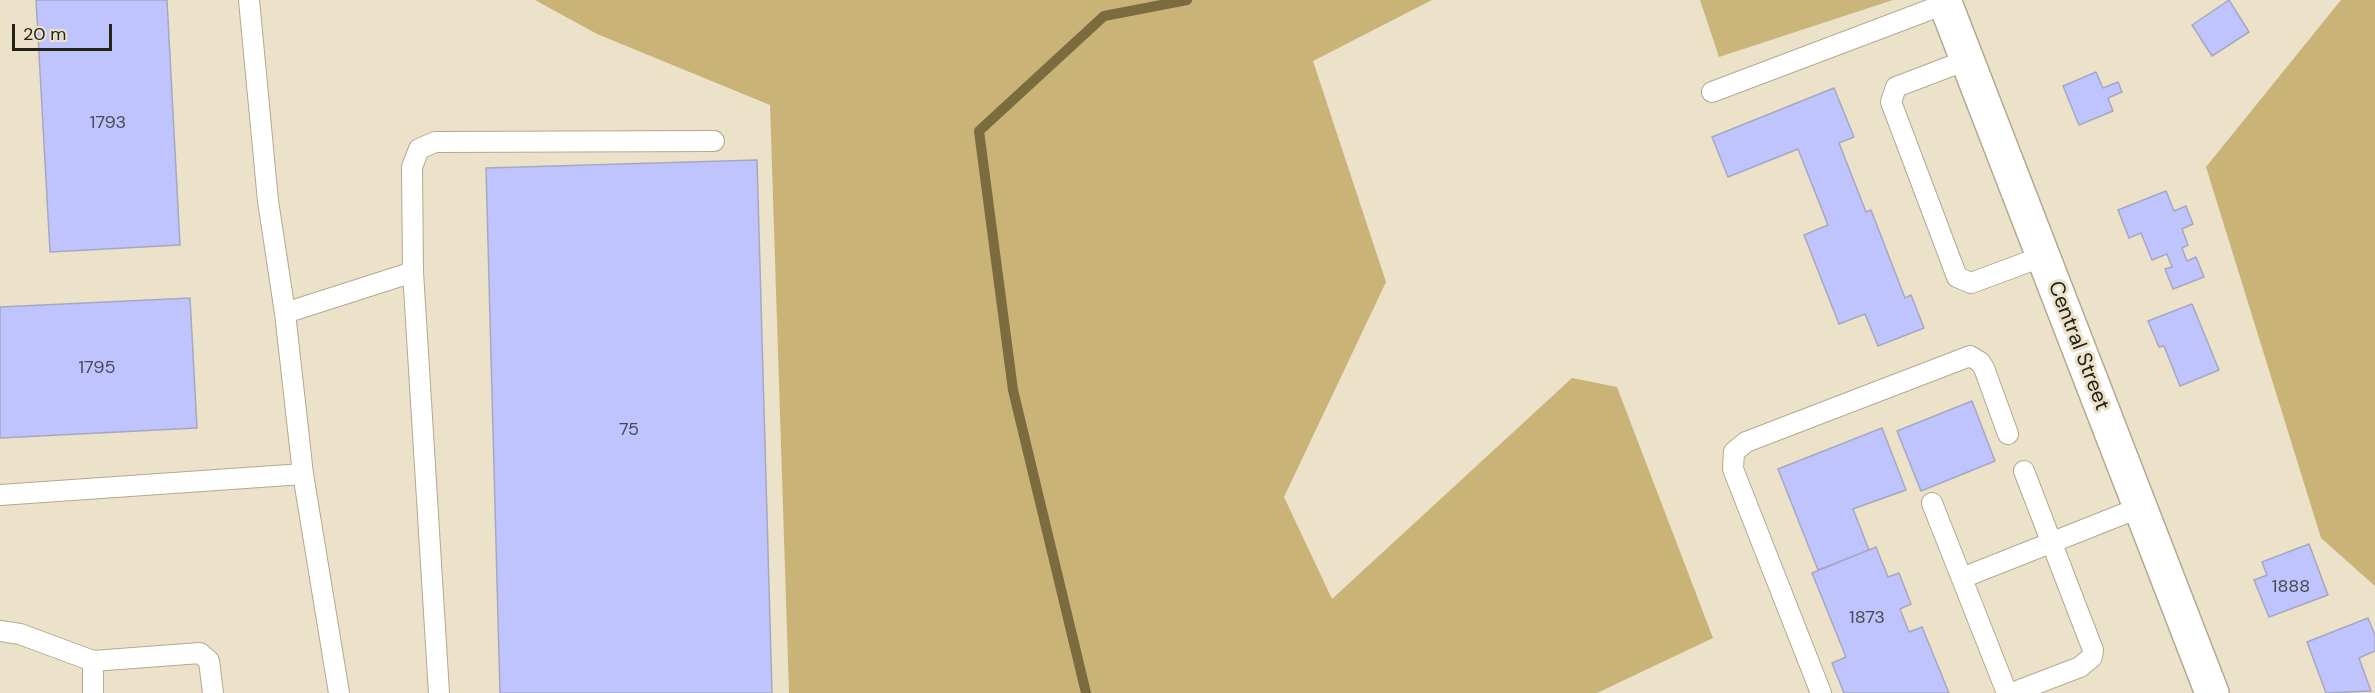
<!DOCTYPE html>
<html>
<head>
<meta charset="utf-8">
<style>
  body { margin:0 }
  #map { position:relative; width:2375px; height:693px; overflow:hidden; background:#ece2c9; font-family:"DM Sans",sans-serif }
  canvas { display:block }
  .scale { position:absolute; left:12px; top:24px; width:100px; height:27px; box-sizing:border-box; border:3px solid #242117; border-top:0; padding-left:8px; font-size:18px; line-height:21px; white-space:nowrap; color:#242117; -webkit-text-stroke:4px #ece2c9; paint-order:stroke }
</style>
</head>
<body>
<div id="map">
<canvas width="2375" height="693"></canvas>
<div class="scale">20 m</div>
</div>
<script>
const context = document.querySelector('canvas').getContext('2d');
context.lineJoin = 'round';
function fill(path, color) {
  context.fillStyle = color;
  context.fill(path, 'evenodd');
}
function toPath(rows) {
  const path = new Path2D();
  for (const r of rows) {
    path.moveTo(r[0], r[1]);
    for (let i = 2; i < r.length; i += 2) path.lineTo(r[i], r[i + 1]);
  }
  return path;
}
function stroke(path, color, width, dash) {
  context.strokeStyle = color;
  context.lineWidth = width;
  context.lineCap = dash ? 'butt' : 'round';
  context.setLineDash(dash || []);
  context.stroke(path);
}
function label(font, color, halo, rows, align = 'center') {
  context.font = font + ' "DM Sans",sans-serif';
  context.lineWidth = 6;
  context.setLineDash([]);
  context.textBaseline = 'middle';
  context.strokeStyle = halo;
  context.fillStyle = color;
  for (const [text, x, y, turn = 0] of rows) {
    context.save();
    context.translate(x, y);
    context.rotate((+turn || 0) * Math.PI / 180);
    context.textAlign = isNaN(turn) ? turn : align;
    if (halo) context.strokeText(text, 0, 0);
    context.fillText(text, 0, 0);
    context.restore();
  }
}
fill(toPath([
  [1700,0,1893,0,1719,57]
]), '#cab57a');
fill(toPath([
  [535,0,1432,0,1313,61,1386,282,1284,497,1332,599,1572,378,1617,387,1713,638,1597,693,789,693,770,105,597,34],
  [2341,0,2375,0,2375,586,2321,538,2206,167]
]), '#c9b376');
stroke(toPath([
  [1086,693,1013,390,979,131,1104,16,1187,0]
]), '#7b6b3e', 10);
const building = toPath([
  [36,0,167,0,180,245,50,252,36,0],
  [2229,0,2249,32,2212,56,2192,25,2229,0],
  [2096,72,2103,88,2118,82,2122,92,2108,98,2113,111,2079,125,2063,86,2096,72],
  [1834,88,1854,137,1839,143,1866,212,1871,210,1905,298,1911,295,1924,328,1878,346,1865,314,1839,324,1804,235,1828,225,1798,149,1728,177,1712,137,1834,88],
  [757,160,772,693,500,693,486,168,757,160],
  [2166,191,2174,211,2186,206,2193,224,2182,229,2188,245,2182,248,2187,261,2196,257,2204,277,2173,289,2165,269,2172,267,2167,254,2152,260,2141,233,2129,238,2118,210,2166,191],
  [190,298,197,428,0,438,0,307,190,298],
  [2192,304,2219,370,2180,386,2164,346,2159,347,2148,321,2192,304],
  [1972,401,1995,461,1921,491,1897,431,1972,401],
  [1882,428,1906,490,1853,509,1869,550,1818,570,1778,469,1882,428],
  [2309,544,2328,595,2269,617,2254,580,2267,575,2262,562,2309,544],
  [1876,547,1888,577,1899,573,1911,604,1900,609,1909,632,1922,627,1949,693,1844,693,1832,663,1846,657,1812,573,1876,547],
  [2368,618,2375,635,2375,651,2359,658,2371,691,2326,693,2307,642,2368,618]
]);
fill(building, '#bfc3fe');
stroke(building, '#a6a8c0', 1.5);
const service = toPath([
  [249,0,268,201,285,313,303,474,339,693],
  [1967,60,1896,87,1891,102,1957,277,1971,283,2044,256],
  [1712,92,1945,4],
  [285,313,413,272],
  [0,495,303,474],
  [1932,503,2007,693],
  [1962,578,2141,507],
  [0,631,20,634,93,661,200,653,209,661,213,693],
  [93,693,93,661],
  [439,693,413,272,412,167,419,149,435,142,714,141],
  [1821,693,1733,469,1734,452,1746,442,1970,356,1980,362,1984,368,2008,434],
  [2012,693,2080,667,2092,657,2093,650,2024,471]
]);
const secondary = toPath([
  [1944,0,2212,693]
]);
stroke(service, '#b2a990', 22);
stroke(secondary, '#b2a990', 36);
stroke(service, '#fff', 20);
stroke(secondary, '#fff', 33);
label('18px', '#4b4a51', null, [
  ["1793",108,123],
  ["1795",97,368],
  ["75",629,430],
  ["1888",2291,587],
  ["1873",1867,618]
]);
label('21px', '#242117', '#ece2c9', [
  ["Central Street",2078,346,69]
]);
</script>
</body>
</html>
